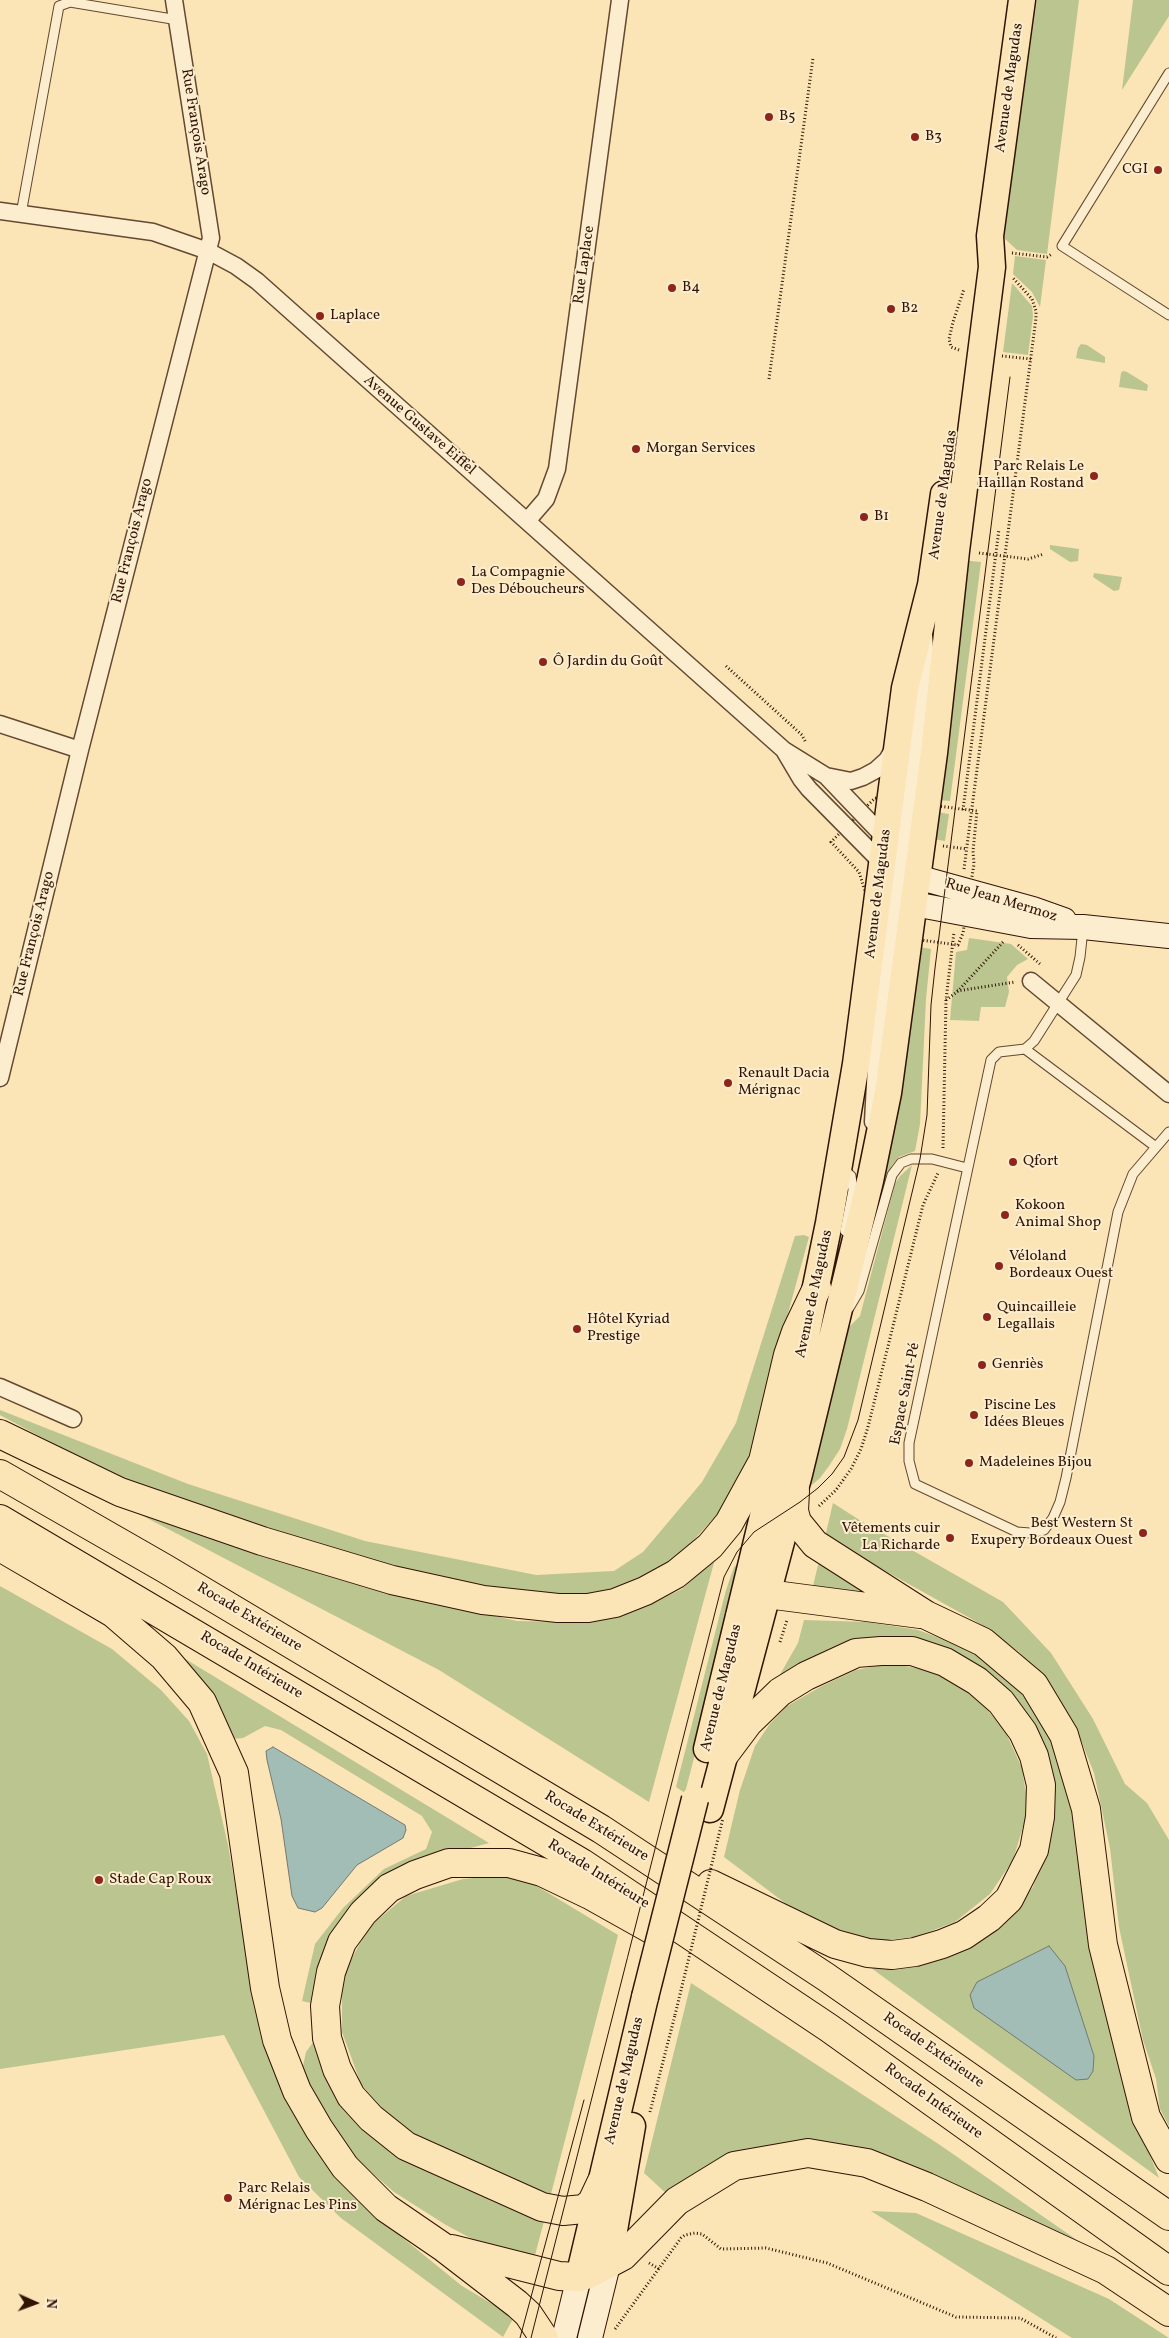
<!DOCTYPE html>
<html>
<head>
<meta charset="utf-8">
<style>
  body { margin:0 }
  #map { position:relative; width:1169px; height:2338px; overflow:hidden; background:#fbe4b5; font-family:Vollkorn,serif }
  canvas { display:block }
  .north { position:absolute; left:10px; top:2278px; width:50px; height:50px; -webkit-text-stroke:4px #fcedcf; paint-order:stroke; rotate:92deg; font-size:14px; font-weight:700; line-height:20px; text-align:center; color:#321404 }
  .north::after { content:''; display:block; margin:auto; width:18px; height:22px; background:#321404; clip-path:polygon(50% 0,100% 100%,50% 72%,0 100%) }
</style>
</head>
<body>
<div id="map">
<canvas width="1169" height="2338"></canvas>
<div class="north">N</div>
</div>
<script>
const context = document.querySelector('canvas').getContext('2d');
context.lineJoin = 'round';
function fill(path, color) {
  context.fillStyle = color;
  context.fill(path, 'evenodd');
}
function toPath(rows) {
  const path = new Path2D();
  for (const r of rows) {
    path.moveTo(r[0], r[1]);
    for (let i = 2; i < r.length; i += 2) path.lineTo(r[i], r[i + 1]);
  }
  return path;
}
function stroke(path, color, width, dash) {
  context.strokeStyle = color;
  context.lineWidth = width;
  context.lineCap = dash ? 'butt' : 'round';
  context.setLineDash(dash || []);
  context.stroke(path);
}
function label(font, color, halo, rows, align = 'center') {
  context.font = font + ' Vollkorn,serif';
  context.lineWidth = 4;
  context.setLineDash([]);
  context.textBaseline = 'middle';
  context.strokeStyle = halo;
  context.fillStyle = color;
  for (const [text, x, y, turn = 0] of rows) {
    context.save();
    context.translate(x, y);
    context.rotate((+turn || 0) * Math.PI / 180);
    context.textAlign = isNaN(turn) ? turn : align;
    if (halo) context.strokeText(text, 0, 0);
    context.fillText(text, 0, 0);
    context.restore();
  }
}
fill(toPath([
  [1037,0,1079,0,1047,254,1017,250,1003,237],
  [1133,0,1169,0,1169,16,1122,90],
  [1015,256,1046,260,1040,307,1032,292,1013,274],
  [1012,283,1032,306,1033,316,1028,355,1003,352],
  [1081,344,1087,345,1105,357,1105,363,1076,358,1078,348],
  [1123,371,1127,372,1148,385,1147,391,1119,387,1121,373],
  [1050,545,1079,549,1078,561,1070,562,1050,549],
  [960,560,981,562,950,801,937,800],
  [1094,573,1122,577,1119,590,1114,591,1093,577],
  [936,812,949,814,945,841,932,839],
  [969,938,1011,944,1028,959,1017,965,1007,977,1009,992,1005,1007,981,1007,979,1021,950,1020,956,952,967,950],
  [918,947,931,949,926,999,920,1124,915,1151,899,1157,892,1165,873,1223],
  [912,1165,847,1429,840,1449,829,1466,820,1478,807,1489,848,1328,860,1316,895,1184,900,1176],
  [804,1235,809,1237,744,1473,719,1512,684,1551,639,1581,595,1593,538,1595,470,1585,354,1556,243,1524,102,1470,0,1415,0,1410,188,1484,365,1541,536,1575,614,1571,643,1552,702,1482,736,1423,795,1236],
  [118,1503,445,1605,517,1621,572,1622,611,1616,647,1606,682,1589,715,1559,649,1802,439,1670],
  [833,1503,861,1521,1003,1602,1051,1653,1093,1719,1125,1784,1147,1803,1169,1840,1169,2126,1160,2109,1156,2079,1143,2040,1119,1927,1110,1848,1094,1773,1077,1730,1054,1691,1019,1652,977,1622,844,1548,826,1533],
  [745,1558,685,1793,676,1787,726,1590,734,1567],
  [819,1561,841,1578,886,1603,812,1590],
  [0,1586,112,1649,161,1690,189,1721,207,1754,228,1845,251,1978,377,2217,462,2286,514,2317,503,2337,341,2218,299,2177,224,2035,0,2069],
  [804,1620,867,1622,918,1630,970,1649,1012,1682,1035,1711,1053,1744,1069,1791,1142,2135,1159,2178,867,1965,1021,1901,1033,1887,1050,1835,1041,1750,927,1645,770,1692,798,1643],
  [182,1657,489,1843,415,1863,315,2004,302,2001,315,1944,343,1908,384,1869,426,1849,432,1832,422,1816,281,1730,265,1726,243,1738,232,1739],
  [892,1663,938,1673,975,1696,1004,1729,1022,1768,1026,1794,1025,1820,1013,1860,990,1894,955,1922,915,1937,877,1941,835,1933,797,1912,724,1857,740,1790,755,1746,769,1725,787,1706,822,1686,856,1670],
  [504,1875,525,1879,618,1935,551,2194,488,2172,432,2146,393,2121,361,2084,342,2032,342,1977,368,1928,406,1896,463,1879],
  [691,1983,940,2145,1110,2263,810,2142,668,2195,644,2173],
  [317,2037,344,2104,544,2221,534,2259,489,2248,446,2225,394,2192,342,2147,300,2080,306,2052],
  [871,2211,916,2213,1109,2299,1169,2338,1072,2338]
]), '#bbc590');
const water = toPath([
  [273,1747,405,1825,406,1830,403,1838,357,1865,322,1908,315,1912,298,1908,292,1896,281,1819,267,1760,266,1751,273,1747],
  [1049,1946,1065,1966,1094,2056,1093,2071,1088,2079,1076,2080,974,2008,970,1995,977,1982,1049,1946]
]);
fill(water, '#a1bdb6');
stroke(water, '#75796f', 1);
const service = toPath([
  [1169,73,1062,246,1169,315],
  [21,214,59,6,70,2,178,20],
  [1025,1049,1034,1041,1076,975,1080,957,1083,929],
  [1156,1147,1025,1049,999,1052,991,1060,909,1443,909,1461,915,1484,1017,1532,1030,1533,1044,1530,1053,1518,1060,1502,1066,1478,1118,1212,1133,1174,1169,1132],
  [843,1169,851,1176,853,1190,845,1231],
  [849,1308,859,1291,892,1175,901,1163,911,1159,932,1159,967,1168]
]);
const minor = toPath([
  [0,211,153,232,208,251,236,266,257,281,784,750,826,776,889,842],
  [527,521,546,499,557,469,620,0],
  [0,724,80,750],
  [785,752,801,779,809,789,883,864],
  [826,776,851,781,863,777,876,770,887,760,894,748],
  [1031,981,1169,1094],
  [0,1078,80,750,211,238,174,0],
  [873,1122,877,1046,897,883,894,871],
  [0,1387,73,1419]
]);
const secondary = toPath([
  [917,877,1033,909,1064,920],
  [914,904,904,879,904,860,924,687,920,635],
  [914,904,1031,926,1083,927,1169,936],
  [564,2338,579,2277],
  [590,2338,608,2265]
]);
const primary = toPath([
  [707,1749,803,1350,829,1223,856,1064,905,688,931,585,944,494],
  [710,1809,799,1474,870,1181,888,1093,934,753,956,551,992,267,990,236,1022,0],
  [608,2265,632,2126],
  [579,2277,645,1997]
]);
const motorway = toPath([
  [0,1434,120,1492,262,1541,392,1580,483,1600,558,1608,588,1608,615,1603,645,1591,676,1574,710,1546,729,1523,763,1461,788,1355,796,1332,817,1288],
  [0,1474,164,1568,601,1829,826,1977,1169,2216],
  [795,1491,794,1511,797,1522,815,1544,926,1615,983,1642,1034,1685,1064,1735,1086,1809,1103,1945,1146,2117,1169,2159],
  [0,1519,582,1863,829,2028,1169,2271],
  [0,1547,113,1613,164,1657,202,1702,234,1773,265,1988,277,2040,297,2091,319,2129,345,2167,386,2208,443,2247,517,2304,528,2314,544,2338],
  [740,1617,747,1604,753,1598,767,1594,920,1614],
  [711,1884,835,1944,868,1953,892,1955,915,1952,942,1944,964,1935,989,1918,1009,1899,1034,1850,1040,1817,1041,1785,1034,1756,1023,1732,1001,1702,977,1681,945,1662,912,1651,881,1651,856,1653,806,1676,780,1692,748,1723,724,1755],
  [601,2183,592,2202,584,2209,563,2211,542,2207,406,2146,371,2118,351,2096,337,2069,327,2038,325,2006,331,1972,342,1942,363,1913,389,1888,415,1875,449,1863,509,1863,542,1872,590,1895,656,1932],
  [452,2249,559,2276,579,2277,589,2274,623,2256,677,2201,734,2166,808,2153,867,2163,927,2187,1106,2270,1169,2312]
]);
stroke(service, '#644830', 11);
stroke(minor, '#644830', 19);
stroke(secondary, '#321404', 26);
stroke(primary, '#321404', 29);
stroke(motorway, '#321404', 30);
stroke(toPath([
  [1012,253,1047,257,1052,254],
  [959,350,951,347,949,339,953,322,964,289],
  [1002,356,1031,359],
  [769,379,813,58],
  [979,553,1028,559,1044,554],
  [726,666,802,735,806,743],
  [875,798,977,811,973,851,974,864,963,933,958,945,862,932,866,894,859,872,831,842,875,798],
  [963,810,999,529],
  [943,846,967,849],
  [964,869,1036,318,1036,311,1032,299,1013,278],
  [1018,945,1040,964],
  [957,991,1015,982],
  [946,1000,957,992,1004,941],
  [943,1148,946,1000,954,932],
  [819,1506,836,1490,851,1469,861,1449,868,1427,923,1205,938,1173],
  [780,1642,787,1620],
  [650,2112,675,2015],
  [649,2263,659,2269],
  [615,2329,681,2238,685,2235,695,2233,702,2234,721,2249,766,2248,827,2263,956,2317,1020,2318,1056,2338]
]), '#321404', 3, [1, 2.5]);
stroke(service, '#fcedcf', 9);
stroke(minor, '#fcedcf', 16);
stroke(secondary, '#fcedcf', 24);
stroke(primary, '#fbe4b5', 26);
stroke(motorway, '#fbe4b5', 28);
stroke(toPath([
  [520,2338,584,2100],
  [531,2338,724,1577,737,1552,754,1532,800,1502,818,1488,832,1474,844,1457,858,1420,920,1159,927,1115,931,1005,935,968,1010,377]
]), '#321404', 1);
const primaryBridge = toPath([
  [645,1997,695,1799]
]);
stroke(primaryBridge, '#321404', 29, []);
stroke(toPath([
  [675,2015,723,1818]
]), '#321404', 3, [1, 2.5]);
stroke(primaryBridge, '#fbe4b5', 26);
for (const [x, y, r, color] of [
  [769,117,5,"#8f2418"],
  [915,137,5,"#8f2418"],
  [1158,170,5,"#8f2418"],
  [672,288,5,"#8f2418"],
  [891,309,5,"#8f2418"],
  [320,316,5,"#8f2418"],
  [636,449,5,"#8f2418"],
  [1094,476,5,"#8f2418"],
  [864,517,5,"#8f2418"],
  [461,582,5,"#8f2418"],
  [543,662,5,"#8f2418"],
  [728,1083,5,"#8f2418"],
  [1013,1162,5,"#8f2418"],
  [1005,1215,5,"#8f2418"],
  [999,1266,5,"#8f2418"],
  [987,1317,5,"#8f2418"],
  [577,1329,5,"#8f2418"],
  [982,1365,5,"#8f2418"],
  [974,1415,5,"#8f2418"],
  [969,1463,5,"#8f2418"],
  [1143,1533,5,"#8f2418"],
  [950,1538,5,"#8f2418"],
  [99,1880,5,"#8f2418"],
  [228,2198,5,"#8f2418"]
]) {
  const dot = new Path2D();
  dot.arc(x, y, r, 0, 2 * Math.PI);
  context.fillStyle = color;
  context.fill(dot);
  stroke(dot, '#fcedcf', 2);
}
label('15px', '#321404', '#fcedcf', [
  ["Avenue de Magudas",1010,88,-82],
  ["Rue François Arago",195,132,81],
  ["Rue Laplace",585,265,-82],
  ["Avenue Gustave Eiffel",419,426,41],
  ["Avenue de Magudas",944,495,-82],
  ["Rue François Arago",133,541,-76],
  ["Avenue de Magudas",879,894,-83],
  ["Rue Jean Mermoz",1001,901,17],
  ["Rue François Arago",35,934,-76],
  ["Avenue de Magudas",815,1294,-78],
  ["Espace Saint-Pé",906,1394,-79],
  ["Rocade Extérieure",249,1618,31],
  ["Rocade Intérieure",251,1666,31],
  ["Avenue de Magudas",722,1688,-76],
  ["Rocade Extérieure",596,1827,32],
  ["Rocade Intérieure",598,1875,32],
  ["Rocade Extérieure",933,2051,35],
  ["Avenue de Magudas",625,2081,-77],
  ["Rocade Intérieure",933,2102,36]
]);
label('15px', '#321404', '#fcedcf', [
  ["B5",779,117],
  ["B3",925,137],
  ["CGI",1148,170,"right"],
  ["B4",682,288],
  ["B2",901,309],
  ["Laplace",330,316],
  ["Morgan Services",646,449],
  ["Parc Relais Le",1084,467,"right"],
  ["Haillan Rostand",1084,484,"right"],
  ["B1",874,517],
  ["La Compagnie",471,573],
  ["Des Déboucheurs",471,590],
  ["Ô Jardin du Goût",553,662],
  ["Renault Dacia",738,1074],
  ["Mérignac",738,1091],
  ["Qfort",1023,1162],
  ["Kokoon",1015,1206],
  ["Animal Shop",1015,1223],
  ["Véloland",1009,1257],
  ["Bordeaux Ouest",1009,1274],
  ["Quincailleie",997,1308],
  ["Legallais",997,1325],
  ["Hôtel Kyriad",587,1320],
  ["Prestige",587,1337],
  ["Genriès",992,1365],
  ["Piscine Les",984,1406],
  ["Idées Bleues",984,1423],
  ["Madeleines Bijou",979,1463],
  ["Best Western St",1133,1524,"right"],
  ["Exupery Bordeaux Ouest",1133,1541,"right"],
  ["Vêtements cuir",940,1529,"right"],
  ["La Richarde",940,1546,"right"],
  ["Stade Cap Roux",109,1880],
  ["Parc Relais",238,2189],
  ["Mérignac Les Pins",238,2206]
], 'left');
</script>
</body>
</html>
